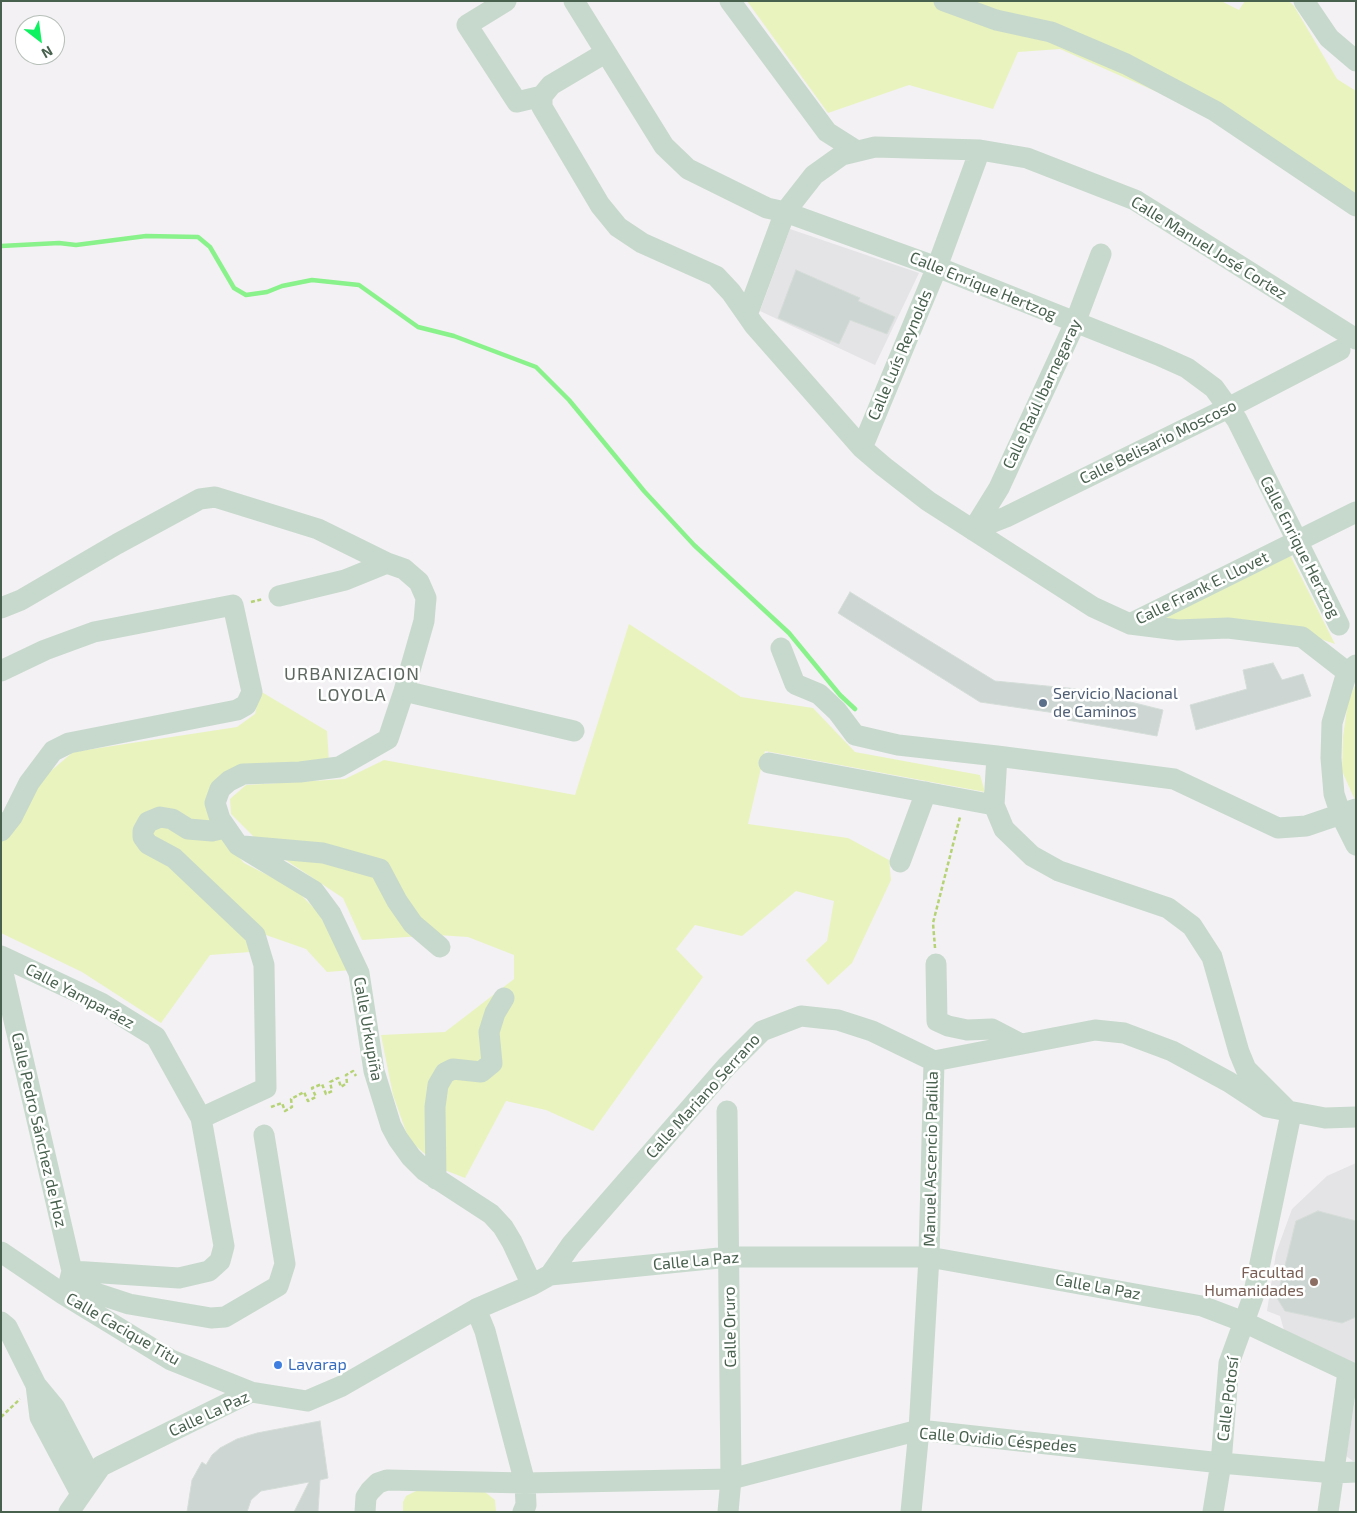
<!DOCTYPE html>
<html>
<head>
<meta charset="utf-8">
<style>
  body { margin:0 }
  #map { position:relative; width:1357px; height:1513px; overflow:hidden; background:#f3f1f4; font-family:"Exo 2",sans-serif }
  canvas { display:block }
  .frame { position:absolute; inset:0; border:2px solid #48604e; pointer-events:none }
  .north { position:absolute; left:15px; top:15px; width:50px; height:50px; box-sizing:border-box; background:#fff; border:1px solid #b6bfb8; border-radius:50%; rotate:150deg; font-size:14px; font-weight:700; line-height:20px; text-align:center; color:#48604e }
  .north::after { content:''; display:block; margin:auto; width:18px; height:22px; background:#0ef161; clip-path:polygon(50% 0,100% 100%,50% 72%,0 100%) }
</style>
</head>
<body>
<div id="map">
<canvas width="1357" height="1513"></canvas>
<div class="frame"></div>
<div class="north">N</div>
</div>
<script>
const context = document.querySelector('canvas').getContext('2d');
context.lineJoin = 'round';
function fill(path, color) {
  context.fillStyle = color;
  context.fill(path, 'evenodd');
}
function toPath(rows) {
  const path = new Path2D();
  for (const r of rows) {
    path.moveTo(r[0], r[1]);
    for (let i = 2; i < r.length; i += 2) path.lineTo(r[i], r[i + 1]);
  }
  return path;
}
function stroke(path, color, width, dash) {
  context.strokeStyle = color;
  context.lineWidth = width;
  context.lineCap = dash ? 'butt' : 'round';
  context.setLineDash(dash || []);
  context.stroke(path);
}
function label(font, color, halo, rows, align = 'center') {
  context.font = font + ' "Exo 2",sans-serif';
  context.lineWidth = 5;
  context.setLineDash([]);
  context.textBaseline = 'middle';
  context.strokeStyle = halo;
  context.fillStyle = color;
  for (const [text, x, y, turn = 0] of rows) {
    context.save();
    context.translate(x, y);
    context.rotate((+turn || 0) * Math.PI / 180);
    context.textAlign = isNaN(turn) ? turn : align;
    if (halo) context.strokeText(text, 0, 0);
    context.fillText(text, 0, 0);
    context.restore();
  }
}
fill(toPath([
  [790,229,919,273,875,365,760,311],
  [1356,1163,1356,1366,1284,1330,1280,1316,1267,1311,1276,1253,1292,1209,1327,1176],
  [1356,1393,1356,1461,1353,1461,1346,1456]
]), '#e4e3e5');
fill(toPath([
  [747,1,1221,1,1239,10,1245,1,1289,1,1294,6,1337,79,1356,91,1356,216,1209,115,1060,49,1018,52,993,109,909,85,828,113],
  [1290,555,1335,644,1298,631,1169,621,1164,616],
  [629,624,741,697,813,708,855,752,980,775,985,792,765,751,748,824,848,838,889,860,891,880,852,963,828,985,806,960,827,941,834,901,796,891,742,936,695,925,676,949,703,977,593,1131,546,1110,506,1101,465,1178,442,1169,409,1140,393,1095,381,1035,445,1032,514,979,514,955,468,937,437,935,362,940,343,898,260,843,231,814,230,799,246,785,345,779,384,760,575,795],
  [1356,683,1356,800,1355,800,1342,771,1343,737,1348,702],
  [260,691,327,731,329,762,232,776,217,833,244,863,295,889,317,911,352,970,327,972,306,949,266,935,250,952,210,955,161,1023,82,972,1,933,1,841,45,776,73,752,237,727,255,714],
  [418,1490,485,1492,495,1500,496,1512,403,1512,403,1502,406,1496]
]), '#e9f3be');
stroke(toPath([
  [1,246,59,243,76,245,146,236,198,237,210,247,234,288,246,295,267,292,282,286,312,280,359,285,418,327,454,336,536,367,569,400,644,491,694,545,789,633,840,695,855,709]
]), '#89f28a', 4.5);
const building = toPath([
  [796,270,860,298,858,301,895,317,887,334,850,320,839,344,778,318,796,270],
  [850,592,995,681,1078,689,1163,710,1157,736,1067,720,1069,715,980,702,838,613,850,592],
  [1273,663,1282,680,1303,674,1311,696,1196,730,1190,705,1247,689,1243,670,1273,663],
  [1318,1211,1356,1221,1356,1317,1342,1323,1285,1311,1277,1298,1296,1221,1318,1211],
  [320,1421,328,1478,320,1480,318,1512,294,1512,309,1482,261,1491,251,1500,247,1512,187,1512,192,1480,202,1462,206,1465,212,1455,220,1448,237,1439,257,1433,320,1421]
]);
fill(building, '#cdd6d2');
stroke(building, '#d5ddd9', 1);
stroke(toPath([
  [251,602,263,599],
  [935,948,933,923,960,817],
  [271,1107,282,1103,285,1111,292,1107,291,1099,304,1092,308,1101,316,1097,312,1088,322,1084,326,1094,332,1091,330,1082,338,1078,341,1087,347,1083,346,1075,353,1071,356,1076],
  [1,1417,20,1399]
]), '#b5d374', 2.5, [4, 2.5]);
stroke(toPath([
  [506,1,467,25,517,102,542,96],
  [574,1,664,146,688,169,767,208,785,212,937,267,1158,355,1187,368,1214,388,1237,420,1339,625],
  [730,1,827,132,857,151],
  [944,1,996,20,1051,32,1126,64,1215,111,1356,206],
  [1304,1,1329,38,1356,61],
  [605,53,551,85,542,96,542,107,600,205,618,227,642,243,716,276,731,292,754,325,862,448,883,466,928,501,1093,607,1130,624,1178,630,1228,628,1302,637,1347,672],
  [747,315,785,212,814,175,842,155,875,147,980,150,1027,158,1135,200,1356,339],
  [862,448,937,267,980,150],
  [973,530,1006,517,1230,407,1340,350],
  [973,530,999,488,1075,323,1101,254],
  [279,596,345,580,387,563,404,569,419,582,426,598,424,621,404,691,388,739,339,767,300,772,243,774,229,781,220,789,215,803,220,819,238,845,314,891,331,914,359,973,374,1071,391,1126,398,1139,411,1157,425,1171,491,1214,503,1227,512,1242,532,1285],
  [1,608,21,600,117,544,200,499,215,497,318,529,387,563],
  [1130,624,1356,512],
  [781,648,795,684,819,694,837,711,855,735,898,745,997,756],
  [1356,665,1347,672,1332,723,1331,758,1334,794,1341,815,1356,845],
  [1,671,45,650,94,632,233,605,252,692,246,705,237,710,69,743,53,751,29,783,12,817,1,831],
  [404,691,574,731],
  [769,763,994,805],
  [243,846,323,853,380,869,397,901,413,924,440,947],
  [900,862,926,792],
  [1,956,101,1003,156,1037,201,1118,224,1246,220,1261,209,1271,179,1278,72,1271],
  [1,964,72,1271,69,1283],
  [936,964,937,1021,948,1026,967,1030,992,1029,1019,1043],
  [727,1111,731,1479,728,1512],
  [201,1118,266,1088,264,965,255,935,174,858,148,844,143,837,143,831,148,822,160,817,172,819,188,829,212,831,225,828],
  [436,1179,435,1107,438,1085,445,1073,453,1069,481,1072,492,1063,489,1032,495,1013,504,998],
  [1,1252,63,1294,171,1360,251,1392,307,1401,342,1386,476,1309,532,1285,550,1275,729,1257,929,1257,1202,1306,1244,1322,1356,1375],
  [550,1275,571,1245,727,1066,762,1031,801,1016,838,1020,872,1031,934,1061,1095,1030,1124,1033,1172,1051,1229,1082,1267,1107,1325,1118,1356,1117],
  [68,1284,129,1304,211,1318,225,1317,278,1286,285,1264,264,1135],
  [476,1309,485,1331,525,1483,526,1505,523,1512],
  [1,1322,7,1327,36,1385,55,1408,92,1479],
  [36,1385,40,1417,81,1494],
  [69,1512,101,1466,251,1392],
  [365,1512,366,1497,370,1491,378,1483,387,1480,525,1483,731,1479,919,1430,1221,1463,1334,1473,1356,1472],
  [911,1512,919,1430,929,1257,934,1061],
  [1213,1512,1221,1463,1229,1363,1253,1297,1291,1114,1246,1069,1239,1052,1212,957,1192,926,1168,908,1059,871,1032,856,1004,829,994,805,997,756,1174,779,1278,828,1306,826,1356,809],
  [1328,1512,1348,1372]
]), '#c7d9cc', 21);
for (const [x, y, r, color] of [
  [1043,703,5,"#5c6f8a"],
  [1314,1282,5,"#8d6e63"],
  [278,1365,5,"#3f7fe0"]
]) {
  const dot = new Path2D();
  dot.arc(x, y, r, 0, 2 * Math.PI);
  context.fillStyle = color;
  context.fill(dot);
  stroke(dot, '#fff', 2);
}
label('16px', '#48604e', '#fff', [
  ["Calle Manuel José Cortez",1209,248,32],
  ["Calle Enrique Hertzog",983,286,22],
  ["Calle Luís Reynolds",900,355,-67],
  ["Calle Raúl Ibarnegaray",1042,394,-65],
  ["Calle Belisario Moscoso",1158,442,-26],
  ["Calle Enrique Hertzog",1300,547,63],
  ["Calle Frank E. Llovet",1202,588,-26],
  ["Calle Yamparáez",80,996,28],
  ["Calle Urkupiña",368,1029,80],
  ["Calle Mariano Serrano",703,1096,-48],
  ["Calle Pedro Sánchez de Hoz",39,1130,77],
  ["Manuel Ascencio Padilla",931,1159,-89],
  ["Calle La Paz",696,1261,-5],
  ["Calle La Paz",1098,1287,10],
  ["Calle Oruro",730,1327,-91],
  ["Calle Cacique Titu",123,1329,30],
  ["Calle Potosí",1228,1399,-83],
  ["Calle La Paz",209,1414,-25],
  ["Calle Ovidio Céspedes",998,1440,5]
]);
label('16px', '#4e5e75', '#fff', [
  ["Servicio Nacional",1053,694],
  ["de Caminos",1053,712]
], 'left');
label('16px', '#785e54', '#fff', [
  ["Facultad",1304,1273],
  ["Humanidades",1304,1291]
], 'right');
label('16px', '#366cbe', '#fff', [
  ["Lavarap",288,1365]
], 'left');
context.letterSpacing = '1px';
label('18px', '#5d6760', '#fff', [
  ["URBANIZACION",352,674],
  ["LOYOLA",352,695]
]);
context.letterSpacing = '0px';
</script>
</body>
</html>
